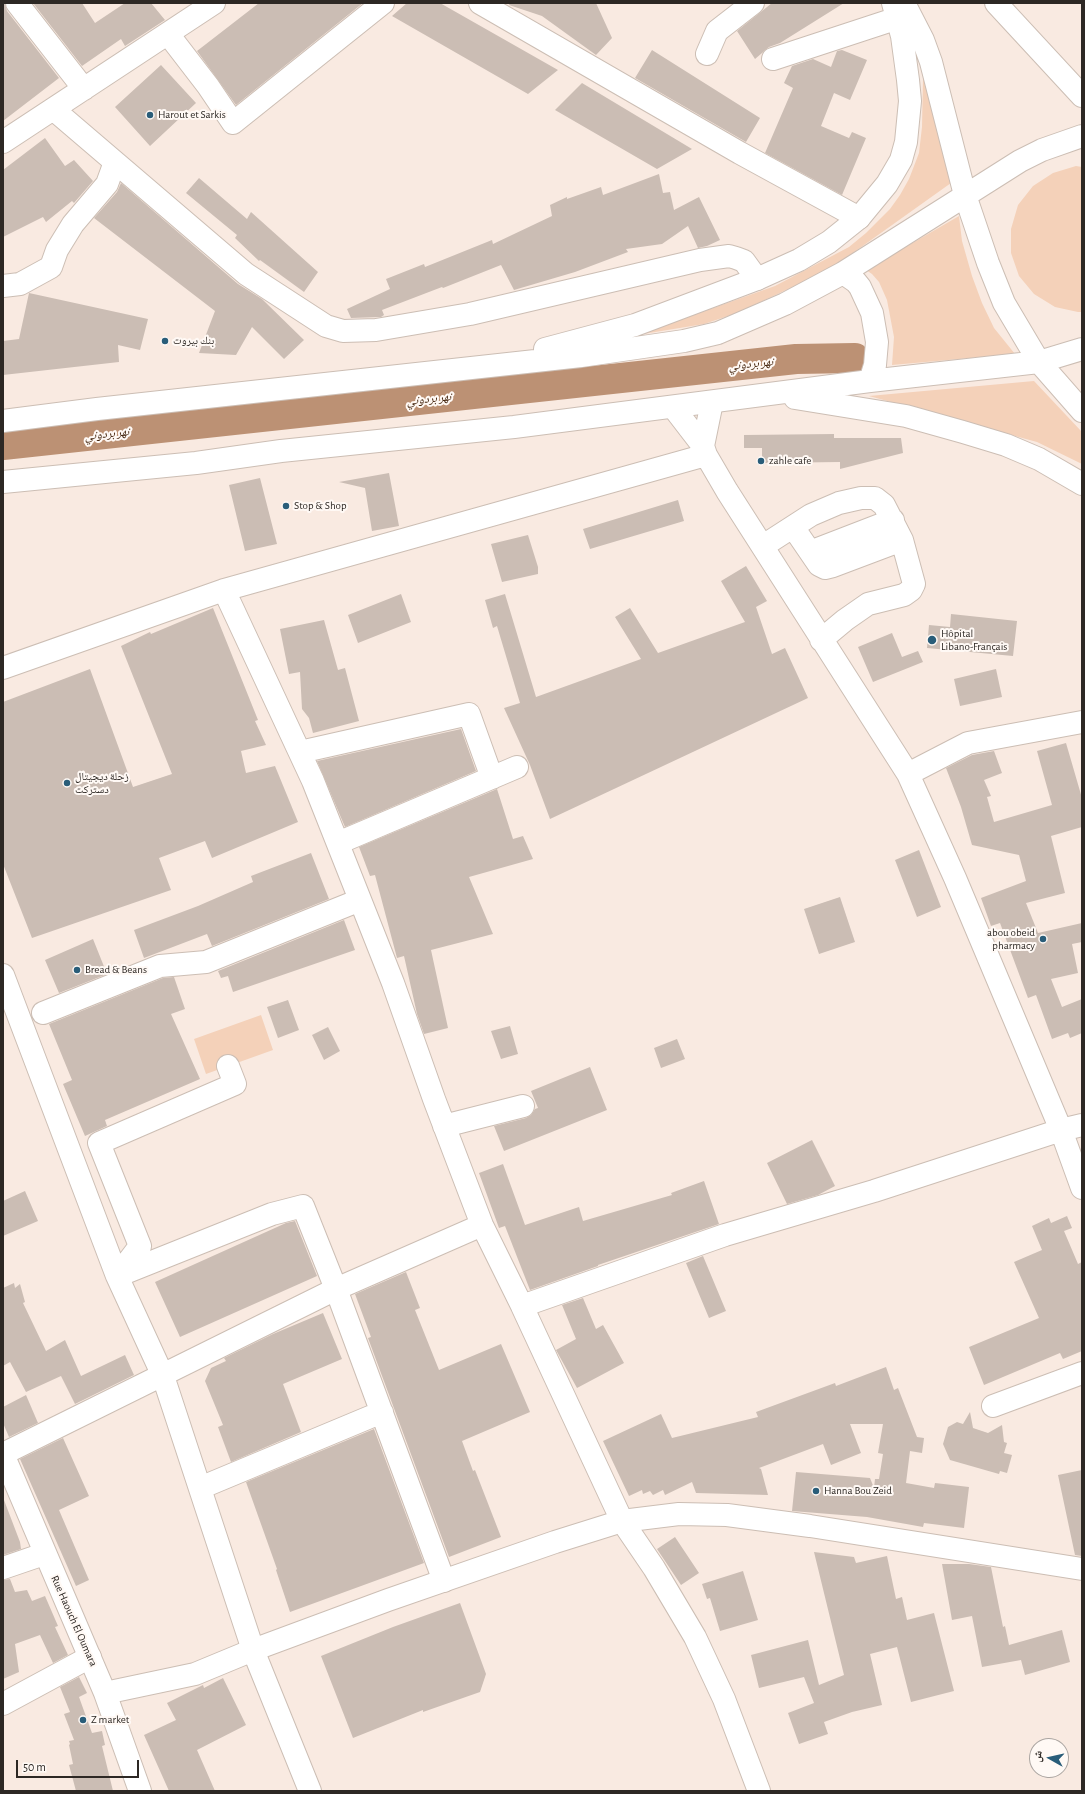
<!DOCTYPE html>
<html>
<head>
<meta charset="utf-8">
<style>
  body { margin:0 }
  #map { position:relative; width:1085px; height:1794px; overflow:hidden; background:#f9eae1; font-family:"Alegreya Sans","Noto Naskh Arabic",sans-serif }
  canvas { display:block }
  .frame { position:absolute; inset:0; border:4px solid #2d2824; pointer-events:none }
  .north { position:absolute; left:1029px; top:1738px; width:40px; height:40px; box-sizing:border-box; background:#fff9f5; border:1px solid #aba5a1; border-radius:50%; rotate:278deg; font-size:11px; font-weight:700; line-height:16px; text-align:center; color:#2d2824 }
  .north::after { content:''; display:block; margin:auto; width:14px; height:18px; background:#295d79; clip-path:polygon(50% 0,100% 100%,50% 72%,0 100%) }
  .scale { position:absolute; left:16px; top:1760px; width:123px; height:18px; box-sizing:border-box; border:2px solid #2d2824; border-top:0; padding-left:5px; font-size:12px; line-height:14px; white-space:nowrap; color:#2d2824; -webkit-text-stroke:3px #fff9f5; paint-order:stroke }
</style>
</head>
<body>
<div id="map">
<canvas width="1085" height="1794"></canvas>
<div class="frame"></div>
<div class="north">ش</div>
<div class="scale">50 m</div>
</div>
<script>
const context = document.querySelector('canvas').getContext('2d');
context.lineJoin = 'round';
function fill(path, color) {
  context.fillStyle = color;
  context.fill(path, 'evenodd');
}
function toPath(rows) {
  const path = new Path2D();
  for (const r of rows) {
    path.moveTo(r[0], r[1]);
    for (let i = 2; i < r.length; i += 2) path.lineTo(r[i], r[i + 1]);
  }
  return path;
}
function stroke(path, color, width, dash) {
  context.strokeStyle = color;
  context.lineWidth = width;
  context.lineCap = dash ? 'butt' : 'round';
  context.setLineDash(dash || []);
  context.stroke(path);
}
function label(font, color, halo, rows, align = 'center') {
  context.font = font + ' "Alegreya Sans","Noto Naskh Arabic",sans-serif';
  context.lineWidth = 4;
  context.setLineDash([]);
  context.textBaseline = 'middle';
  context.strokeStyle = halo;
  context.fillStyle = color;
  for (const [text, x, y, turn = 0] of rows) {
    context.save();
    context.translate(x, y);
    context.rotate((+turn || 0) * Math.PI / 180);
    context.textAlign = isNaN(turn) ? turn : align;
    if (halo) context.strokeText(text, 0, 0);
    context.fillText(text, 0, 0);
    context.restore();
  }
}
fill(toPath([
  [926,61,951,183,829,270,737,313,704,324,637,335,775,286,849,247,866,233,890,209,900,195,909,179,919,153,922,127,923,78],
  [1076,166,1082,167,1082,312,1078,312,1055,307,1034,294,1019,276,1011,253,1011,229,1018,205,1033,186,1053,173],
  [959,216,962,241,972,276,982,303,994,328,1015,354,892,365,894,337,887,300,879,282,872,274,866,270],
  [1034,381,1082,432,1082,464,1037,442,869,396],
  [261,1015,273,1050,206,1074,194,1039]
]), '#f4d1b9');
stroke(toPath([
  [3,445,796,359,855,358]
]), '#bc9174', 30);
fill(toPath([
  [3,3,5,3,7,11,59,78,3,121],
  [33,3,82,3,95,23,125,3,151,3,165,20,125,46,121,39,82,66],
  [259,3,363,3,236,105,197,51],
  [407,3,440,3,558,70,528,94,392,16],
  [510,3,596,3,612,38,596,55,542,16,509,5],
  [772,3,844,3,780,43,769,47,755,59,737,31],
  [652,50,760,118,746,142,635,78],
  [842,50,867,60,850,100,834,93,821,126,849,138,852,132,866,138,842,195,765,153,793,88,784,83,792,66,813,59,831,67,837,51],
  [161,65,196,103,150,146,115,107],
  [582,83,692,149,657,169,555,110],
  [45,138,65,166,74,160,93,181,74,203,72,201,46,222,43,217,3,237,3,170],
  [659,174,663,193,670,192,674,210,699,197,720,240,707,246,698,248,688,226,662,244,626,249,628,252,575,272,514,290,501,265,443,288,442,287,382,310,384,315,381,317,351,318,347,309,390,289,386,279,424,264,425,267,492,240,493,244,552,216,550,205,567,197,567,199,601,187,603,195],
  [199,178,247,219,251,212,318,272,304,292,260,260,259,261,235,238,237,235,186,193],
  [121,183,238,284,262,299,304,340,284,359,252,327,236,355,199,353,215,311,94,218,117,192],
  [29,293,148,319,140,350,118,345,119,362,3,375,3,341,19,339],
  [834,434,834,438,901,438,903,453,840,469,840,462,762,463,762,448,744,448,744,435],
  [389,473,399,526,372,531,365,488,339,482],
  [260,478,277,544,245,551,229,485],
  [678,500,684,521,590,549,583,529],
  [528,535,538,567,538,574,502,582,491,544],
  [746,566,767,601,756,607,772,654,785,648,808,698,550,819,530,765,504,708,520,703,497,626,493,628,485,600,505,594,536,697,641,659,615,617,630,608,658,653,745,622,721,581],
  [401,594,411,622,358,643,348,615],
  [213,608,258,720,255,721,266,745,241,751,246,773,275,766,298,822,212,858,205,841,159,858,171,890,32,938,3,864,3,702,90,669,133,787,172,774,121,646,150,632,151,634],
  [951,614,1017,621,1013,656,927,648,929,625,950,627],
  [324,620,338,670,345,668,359,721,313,733,309,718,302,709,300,672,289,674,280,629],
  [892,633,902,657,918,651,923,662,873,682,858,647],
  [996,669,1002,697,960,706,954,679],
  [461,729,476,771,345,827,317,761],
  [1066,743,1082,798,1082,827,1051,836,1065,893,1026,903,1038,933,1082,923,1082,942,1072,944,1078,973,1051,979,1062,1007,1082,999,1082,1033,1070,1038,1068,1033,1052,1039,1036,995,1028,998,1000,923,991,926,981,898,1026,881,1019,855,972,845,961,807,946,768,972,755,994,751,1002,773,984,780,991,796,987,797,994,822,1052,805,1037,751],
  [497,789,513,839,523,836,533,859,469,877,493,934,431,950,448,1028,424,1034,417,1014,404,956,397,958,375,875,370,876,359,847],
  [919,850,941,907,917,917,895,860],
  [311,853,329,899,212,946,207,934,144,958,134,930,198,906,253,882,251,876],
  [840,897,855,942,819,954,804,909],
  [344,920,355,950,233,992,228,976,221,978,218,971],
  [93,939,107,974,59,993,45,960],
  [174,977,185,1009,171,1014,200,1079,105,1120,107,1126,85,1136,63,1084,72,1080,49,1024,163,978],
  [288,1000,299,1030,278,1038,267,1007],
  [510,1026,518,1054,501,1059,491,1031],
  [328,1027,340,1051,324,1060,312,1035],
  [677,1039,685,1059,661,1068,654,1048],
  [590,1067,607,1110,504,1151,494,1126,526,1118,531,1115,535,1109,538,1108,531,1091],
  [812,1140,835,1186,818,1195,787,1204,767,1163],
  [503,1164,525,1225,579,1207,583,1221,672,1195,671,1193,704,1181,719,1224,598,1265,598,1266,530,1290,505,1226,499,1228,479,1173],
  [25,1191,38,1221,3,1236,3,1201],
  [1067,1216,1072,1228,1064,1231,1078,1264,1082,1262,1082,1351,1063,1359,1060,1353,984,1385,969,1347,1039,1318,1014,1262,1042,1250,1032,1226,1049,1218,1051,1223],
  [295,1221,317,1276,180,1337,155,1282,286,1223],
  [703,1256,726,1311,709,1318,686,1263],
  [406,1272,420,1308,415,1310,439,1370,501,1344,530,1412,462,1441,473,1471,475,1470,501,1537,449,1557,368,1338,371,1337,355,1294],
  [14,1283,15,1288,20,1284,25,1302,23,1303,46,1351,65,1340,81,1376,125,1355,134,1375,75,1404,61,1376,26,1392,10,1362,3,1366,3,1288],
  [583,1298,596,1329,603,1325,624,1363,577,1388,556,1350,576,1339,562,1305],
  [323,1313,342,1359,283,1384,301,1432,231,1462,218,1427,223,1425,205,1381,211,1368,226,1361,224,1358,273,1334],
  [886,1367,894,1390,898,1388,917,1437,924,1438,922,1453,910,1451,906,1483,934,1488,935,1483,969,1487,964,1528,924,1523,923,1527,867,1517,792,1511,796,1472,870,1478,874,1488,875,1479,879,1479,883,1454,878,1453,883,1424,850,1424,861,1453,831,1465,823,1444,759,1468,761,1469,768,1495,696,1493,692,1482,665,1495,663,1490,653,1495,650,1491,643,1494,642,1490,629,1496,603,1441,661,1414,672,1438,758,1417,756,1412,835,1383,836,1386],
  [26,1395,38,1423,9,1437,3,1423,3,1407],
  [970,1412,973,1428,988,1433,1002,1425,1004,1442,1007,1443,1004,1453,1012,1455,1007,1473,1000,1471,999,1474,950,1460,943,1444,948,1427,957,1422,963,1424],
  [374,1429,424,1563,290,1612,276,1570,277,1569,246,1482],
  [63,1438,89,1496,59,1510,89,1580,76,1586,20,1459],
  [1082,1470,1082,1556,1075,1555,1058,1475],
  [3,1500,4,1500,20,1542,21,1549,3,1555],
  [675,1537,699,1573,681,1585,657,1549],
  [814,1552,854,1557,856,1563,887,1556,896,1599,902,1597,907,1620,934,1613,954,1691,911,1702,897,1647,870,1654,882,1705,852,1712,824,1722,828,1734,799,1744,788,1713,814,1703,804,1677,759,1688,751,1655,808,1640,819,1685,844,1675],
  [942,1564,969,1564,991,1567,1003,1627,1005,1626,1009,1645,1062,1630,1070,1662,1025,1675,1021,1660,982,1667,972,1616,952,1620],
  [743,1571,758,1620,720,1631,710,1598,707,1599,702,1584],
  [10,1579,15,1592,27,1590,32,1601,45,1596,58,1626,55,1627,68,1655,53,1663,40,1635,15,1644,19,1672,3,1679,3,1580],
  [460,1603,486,1674,480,1692,423,1712,423,1710,353,1738,321,1656,393,1627],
  [79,1677,87,1693,79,1697,92,1733,102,1731,105,1745,102,1746,113,1791,76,1791,69,1765,73,1764,69,1745,70,1744,69,1741,74,1740,64,1714,70,1712,60,1687],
  [223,1678,246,1725,197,1750,215,1791,169,1791,144,1735,176,1720,167,1703,203,1685,204,1688]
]), '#cbbdb4');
const minor = toPath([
  [17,3,84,89],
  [480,3,740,153,859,218],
  [168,34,208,86,233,123,383,3],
  [707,54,717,31,753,3],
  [773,59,898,18],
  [53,109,246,274,326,326,343,331,376,330,470,314,700,260,729,256,736,258,744,261,757,279],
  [3,142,214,3],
  [3,286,20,284,51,267,57,250,73,224,107,184,115,162],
  [673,407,703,446,706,455,727,491,908,774,955,878,1061,1130,1082,1188],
  [703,446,712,402],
  [793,527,819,565,825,568,833,566,902,540],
  [763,546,811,515,839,503,861,498,875,498,884,505,902,540,914,584,911,590,904,595,868,604,845,620,821,640],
  [810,552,893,520],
  [224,590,313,781,393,983,434,1099,482,1225,522,1306,622,1521,654,1568,695,1637,724,1699,759,1791],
  [3,668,224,590,706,455],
  [300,752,469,714,492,778],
  [908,774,968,743,1082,722],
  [338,843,517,767],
  [3,975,117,1276,163,1376,253,1650,310,1791],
  [43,1013,160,966,206,962,360,900],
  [444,1126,523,1106],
  [118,1275,140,1246,99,1143,235,1084,228,1066],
  [117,1276,272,1214,303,1206,336,1289,444,1581],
  [522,1306,725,1235,874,1191,1061,1130,1082,1125],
  [993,1406,1082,1373],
  [3,1454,336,1289,482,1225],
  [200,1488,382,1412],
  [3,1568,44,1554],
  [3,1704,90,1657]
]);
const major = toPath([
  [3,1454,105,1693,140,1791],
  [105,1693,195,1674,253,1650,388,1600,555,1542,622,1521,679,1514,727,1515,810,1526,1082,1569]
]);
const highway = toPath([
  [904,3,923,40,931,62,965,195,988,263,1004,303,1039,362,1082,411],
  [996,3,1082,96],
  [843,273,856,282,860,287,872,313,877,342,875,365,870,381],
  [545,349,635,325,757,279,799,260,829,242,859,218,887,184,901,160,906,142,910,101,908,80,902,36,893,3],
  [795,398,906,416,963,432,1006,445,1039,459,1082,484],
  [3,421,97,409,581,356,684,341,718,333,785,304,843,273,1020,161,1042,150,1082,136],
  [3,482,196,463,281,451,514,427,870,381,1039,362,1082,349]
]);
stroke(minor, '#ccbeb4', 24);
stroke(major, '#ccbeb4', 24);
stroke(highway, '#ccbeb4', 24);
stroke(minor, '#fff', 22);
stroke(major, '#fff', 22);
stroke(highway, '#fff', 22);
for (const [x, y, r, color] of [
  [150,115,4,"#295d79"],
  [165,341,4,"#295d79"],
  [761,461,4,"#295d79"],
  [286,506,4,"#295d79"],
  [932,640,5,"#295d79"],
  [67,783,4,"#295d79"],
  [1043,939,4,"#295d79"],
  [77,970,4,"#295d79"],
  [816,1491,4,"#295d79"],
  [83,1720,4,"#295d79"]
]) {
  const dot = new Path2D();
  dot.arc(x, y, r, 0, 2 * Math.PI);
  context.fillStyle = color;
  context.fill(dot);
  stroke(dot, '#fff9f5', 1.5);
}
label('11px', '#2d2824', '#fff9f5', [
  ["Harout et Sarkis",158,115],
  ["بنك بيروت",173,341],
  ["zahle cafe",769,461],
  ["Stop & Shop",294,506],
  ["Hôpital",941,634],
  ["Libano-Français",941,647],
  ["زحلة ديجيتال",75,777],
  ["دستركت",75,790],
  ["abou obeid",1035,933,"right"],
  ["pharmacy",1035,946,"right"],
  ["Bread & Beans",85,970],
  ["Hanna Bou Zeid",824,1491],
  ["Z market",91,1720]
], 'left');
label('11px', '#2d2824', '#fff9f5', [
  ["Rue Haouch El Oumara",74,1621,66]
]);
label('italic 12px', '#43240d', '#fff9f5', [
  ["نهر بردوني",751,364,-6],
  ["نهر بردوني",429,399,-6],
  ["نهر بردوني",107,434,-6]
]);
</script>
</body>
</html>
